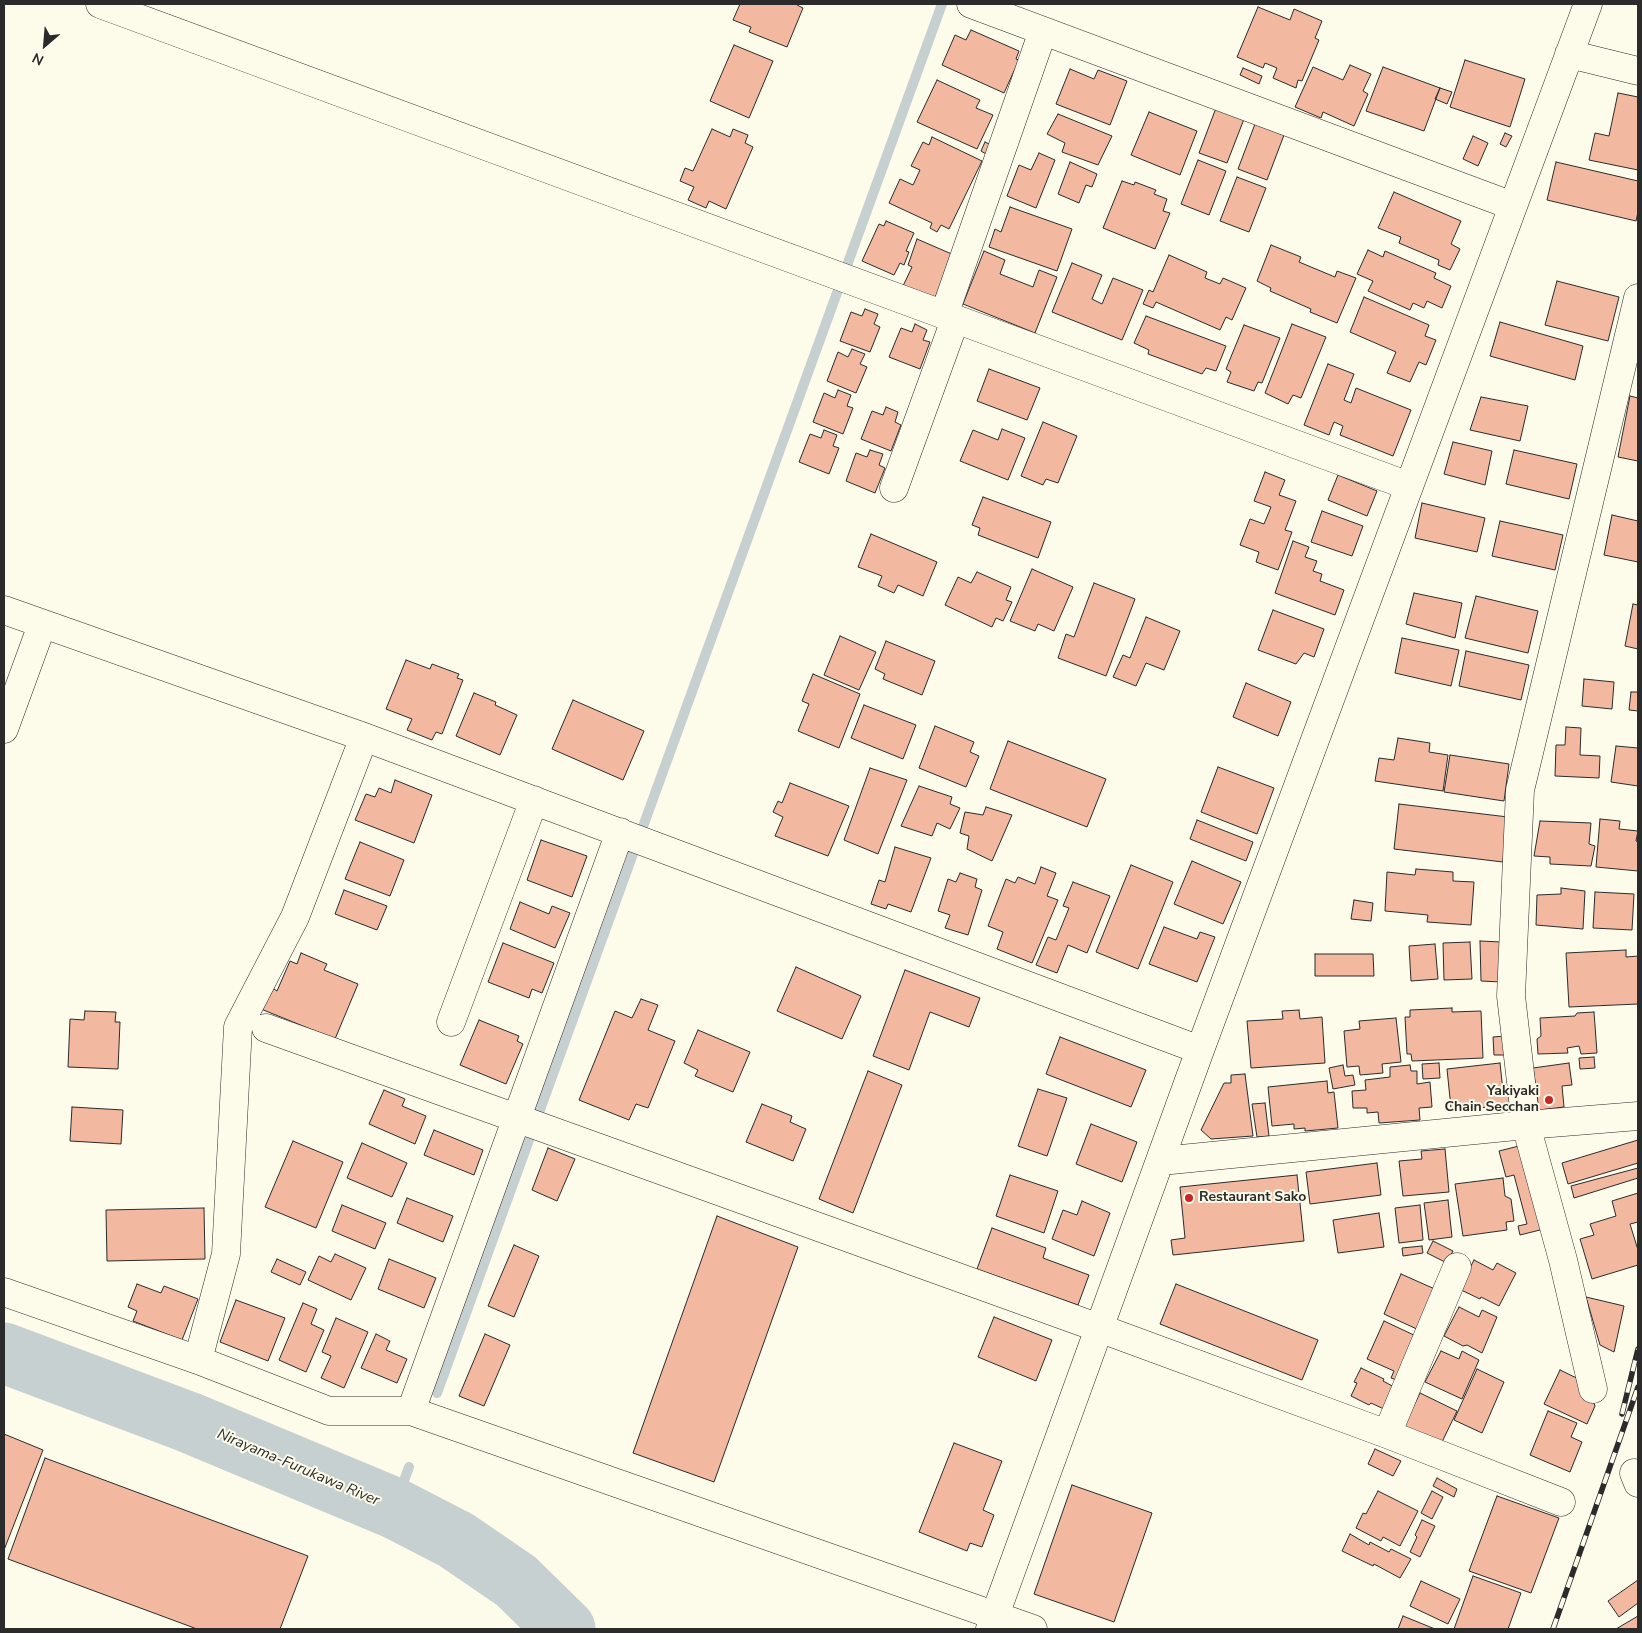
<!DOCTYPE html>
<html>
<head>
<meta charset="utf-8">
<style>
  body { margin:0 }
  #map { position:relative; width:1642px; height:1633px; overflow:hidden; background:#fdfbea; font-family:"Nunito Sans",sans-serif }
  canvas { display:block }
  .frame { position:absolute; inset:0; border:5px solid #2b2b2b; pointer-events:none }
  .north { position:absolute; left:20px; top:20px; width:50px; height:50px; -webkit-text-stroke:4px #fdfbea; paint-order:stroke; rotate:207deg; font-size:14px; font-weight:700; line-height:20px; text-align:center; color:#2b2b2b }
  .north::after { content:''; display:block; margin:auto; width:18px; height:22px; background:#2b2b2b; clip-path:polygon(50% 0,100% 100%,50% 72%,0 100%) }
</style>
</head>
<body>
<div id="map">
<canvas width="1642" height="1633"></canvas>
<div class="frame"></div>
<div class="north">N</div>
</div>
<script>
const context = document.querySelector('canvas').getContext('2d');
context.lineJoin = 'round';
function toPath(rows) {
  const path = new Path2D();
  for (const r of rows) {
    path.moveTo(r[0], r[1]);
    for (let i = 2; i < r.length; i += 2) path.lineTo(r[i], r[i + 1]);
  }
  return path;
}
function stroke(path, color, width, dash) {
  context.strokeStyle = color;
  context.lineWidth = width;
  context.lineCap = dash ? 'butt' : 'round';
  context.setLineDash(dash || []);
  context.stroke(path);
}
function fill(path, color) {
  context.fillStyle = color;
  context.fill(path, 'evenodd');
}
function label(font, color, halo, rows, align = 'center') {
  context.font = font + ' "Nunito Sans",sans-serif';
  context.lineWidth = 4;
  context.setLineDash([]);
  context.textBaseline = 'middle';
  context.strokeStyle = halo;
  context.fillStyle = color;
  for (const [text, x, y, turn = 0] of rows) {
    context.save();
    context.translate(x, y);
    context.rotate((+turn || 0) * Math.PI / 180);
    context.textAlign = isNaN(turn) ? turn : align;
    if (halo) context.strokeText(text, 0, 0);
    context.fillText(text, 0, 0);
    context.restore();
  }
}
stroke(toPath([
  [437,1393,942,4],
  [394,1508,409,1467]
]), '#c7d0d0', 10);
stroke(toPath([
  [4,1353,188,1422,394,1508,456,1540,516,1581,565,1629]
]), '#c7d0d0', 61);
const building = toPath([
  [740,4,797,4,797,5,803,8,787,47,749,32,751,27,733,20,740,4],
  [1258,7,1290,20,1294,9,1322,21,1315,38,1319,40,1302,81,1298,80,1296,88,1273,78,1277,68,1265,63,1263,68,1237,57,1258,7],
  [971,30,1019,51,1016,59,1019,60,1004,93,942,65,955,35,966,40,971,30],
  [734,45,773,61,749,118,710,101,734,45],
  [1465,60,1525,79,1510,127,1450,107,1465,60],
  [1350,65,1371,74,1363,91,1368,94,1354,126,1323,112,1321,118,1295,107,1313,67,1343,80,1350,65],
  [1383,67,1440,88,1424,131,1366,111,1383,67],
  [1243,68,1262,76,1259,84,1240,75,1243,68],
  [1070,69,1094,79,1098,70,1127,81,1110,125,1056,104,1070,69],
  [937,80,980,100,976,108,993,115,977,149,917,122,937,80],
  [1440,88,1452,92,1447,104,1435,99,1440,88],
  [1618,93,1638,97,1638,170,1589,160,1595,133,1609,136,1618,93],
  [1216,108,1244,119,1227,163,1199,153,1216,108],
  [1149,112,1197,131,1180,175,1131,155,1149,112],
  [1058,114,1112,136,1098,165,1062,152,1065,143,1047,134,1058,114],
  [1255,124,1284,135,1267,180,1238,169,1255,124],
  [712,129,730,137,733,129,748,135,745,143,753,147,726,209,709,201,706,208,688,200,694,187,680,181,685,168,693,171,712,129],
  [1505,133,1512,136,1506,147,1500,144,1505,133],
  [1473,136,1488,143,1478,166,1463,159,1473,136],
  [932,137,982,161,949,229,941,225,937,232,930,228,932,223,889,203,900,179,913,185,920,170,911,166,923,142,929,145,932,137],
  [985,142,991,145,986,154,981,151,985,142],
  [1039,153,1055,160,1036,208,1007,196,1019,165,1031,170,1039,153],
  [1198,160,1226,171,1209,215,1181,204,1198,160],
  [1070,162,1097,174,1092,187,1086,185,1079,203,1058,194,1070,162],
  [1556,162,1638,181,1638,212,1636,221,1547,200,1556,162],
  [1237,177,1266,188,1249,232,1220,221,1237,177],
  [1122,181,1134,185,1135,182,1156,190,1154,194,1167,199,1163,211,1170,213,1155,249,1103,228,1122,181],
  [1394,192,1461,221,1451,244,1460,249,1450,270,1438,265,1439,260,1399,243,1401,237,1378,228,1394,192],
  [1010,207,1072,229,1057,271,989,247,995,229,1001,232,1010,207],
  [886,221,914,233,906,251,909,252,904,265,900,263,894,275,862,261,879,224,884,226,886,221],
  [917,239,954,255,934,300,903,286,912,267,908,265,917,239],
  [1271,245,1301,257,1299,262,1335,277,1337,271,1356,278,1337,323,1310,312,1311,309,1270,291,1271,288,1257,281,1271,245],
  [1368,250,1383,257,1385,251,1436,273,1434,278,1451,286,1442,308,1427,301,1424,308,1413,303,1410,310,1368,291,1373,281,1357,274,1368,250],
  [984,251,1005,260,1000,274,1033,287,1039,270,1057,277,1035,333,963,304,984,251],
  [1169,255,1207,272,1205,278,1220,284,1223,278,1246,288,1232,320,1226,317,1220,330,1156,302,1153,308,1143,304,1149,290,1153,292,1169,255],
  [1072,263,1102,275,1092,299,1102,304,1113,278,1143,290,1122,340,1052,312,1072,263],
  [1557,281,1619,297,1608,341,1545,325,1557,281],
  [1364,297,1429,325,1425,336,1436,340,1426,365,1419,362,1410,382,1387,373,1396,352,1350,332,1364,297],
  [865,309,878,314,874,324,880,327,870,352,840,341,851,312,862,316,865,309],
  [1146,316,1226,346,1216,371,1206,368,1202,374,1148,354,1149,350,1134,343,1146,316],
  [1500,322,1583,346,1575,380,1490,356,1500,322],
  [915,324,927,330,923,340,930,342,920,369,889,357,901,328,912,332,915,324],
  [1292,324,1326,337,1301,398,1293,395,1288,404,1265,393,1292,324],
  [1244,325,1280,338,1262,383,1258,382,1254,391,1227,382,1231,372,1226,369,1244,325],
  [852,349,865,354,860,364,867,367,856,393,827,381,838,352,848,357,852,349],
  [1328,364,1354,374,1344,400,1351,403,1356,388,1411,410,1393,456,1340,435,1343,426,1334,422,1329,435,1304,425,1328,364],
  [989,369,1040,388,1027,420,977,401,989,369],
  [838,390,851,395,847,406,853,408,843,434,813,422,824,393,835,398,838,390],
  [1630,396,1638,398,1638,461,1618,457,1630,396],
  [1481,397,1528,406,1520,441,1470,430,1481,397],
  [886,407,898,412,895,422,901,425,891,451,861,439,872,411,883,415,886,407],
  [1043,422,1077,436,1058,483,1046,479,1043,485,1021,476,1043,422],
  [1002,429,1025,438,1008,480,960,461,973,430,998,440,1002,429],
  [824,430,837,435,833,446,839,448,829,474,799,462,810,434,821,438,824,430],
  [1453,442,1492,451,1485,485,1444,474,1453,442],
  [870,450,883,454,879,465,885,468,875,493,846,481,856,453,867,457,870,450],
  [1514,450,1577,464,1569,499,1506,484,1514,450],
  [1265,472,1285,480,1279,495,1296,501,1285,530,1292,532,1278,570,1256,562,1259,552,1240,545,1250,519,1264,524,1271,507,1254,501,1265,472],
  [1338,475,1377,491,1367,516,1328,500,1338,475],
  [983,497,1051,522,1038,558,978,535,980,528,972,525,983,497],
  [1422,503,1485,518,1477,552,1415,538,1422,503],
  [1322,511,1363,526,1352,556,1311,542,1322,511],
  [1612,515,1638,521,1638,562,1604,555,1612,515],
  [1500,521,1563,535,1555,570,1492,556,1500,521],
  [871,534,937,562,923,596,898,585,894,593,878,586,882,576,858,567,871,534],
  [1293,541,1309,547,1305,557,1317,561,1313,571,1322,574,1320,581,1344,590,1335,615,1275,593,1293,541],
  [1032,569,1073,587,1054,631,1038,624,1035,631,1010,621,1032,569],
  [977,572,1011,587,1006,600,1012,602,1003,621,996,618,992,627,945,605,958,577,971,583,977,572],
  [1094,583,1135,599,1106,676,1058,658,1066,634,1074,637,1094,583],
  [1414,593,1462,603,1455,638,1406,624,1414,593],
  [1476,596,1538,611,1528,653,1465,638,1476,596],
  [1633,604,1638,605,1638,649,1625,646,1633,604],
  [1273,610,1324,629,1314,657,1304,653,1296,664,1258,650,1273,610],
  [1146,617,1180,631,1164,670,1146,663,1136,686,1113,677,1123,655,1130,658,1146,617],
  [840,636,876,652,859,690,824,675,840,636],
  [1402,638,1459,650,1451,686,1395,673,1402,638],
  [886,641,935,661,922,695,883,679,885,674,875,669,886,641],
  [1466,651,1529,665,1521,700,1459,686,1466,651],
  [406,660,430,669,432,664,459,674,457,678,463,680,442,734,436,732,432,740,407,730,412,719,386,709,406,660],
  [813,674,860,694,839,748,798,731,809,704,802,701,813,674],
  [1584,679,1614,682,1612,709,1582,706,1584,679],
  [1246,683,1291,702,1278,736,1233,717,1246,683],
  [1631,692,1638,692,1638,711,1629,710,1631,692],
  [474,693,496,702,495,705,517,715,500,755,456,736,474,693],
  [573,700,644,731,623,780,552,749,573,700],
  [864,705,916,725,903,759,851,738,864,705],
  [935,726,974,742,970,752,979,756,966,787,919,768,935,726],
  [1566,727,1581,728,1580,755,1600,756,1599,778,1555,776,1556,745,1565,745,1566,727],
  [1398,738,1430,743,1429,752,1448,755,1443,791,1375,781,1379,758,1394,760,1398,738],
  [1008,741,1106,779,1087,827,990,789,1008,741],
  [1616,746,1638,748,1638,786,1611,782,1616,746],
  [1450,755,1509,764,1504,801,1444,792,1450,755],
  [1218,767,1274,788,1257,834,1201,812,1218,767],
  [870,768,907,780,878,854,844,840,870,768],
  [395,780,432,795,414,843,355,820,366,794,375,797,379,788,391,793,395,780],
  [790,783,849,806,828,856,775,836,783,817,773,812,778,801,782,803,790,783],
  [919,786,952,797,950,804,960,808,950,829,937,823,932,836,901,826,919,786],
  [1399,804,1508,817,1503,862,1394,849,1399,804],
  [986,807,1012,815,992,861,967,849,969,836,960,833,965,812,983,815,986,807],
  [1600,819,1620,821,1619,829,1638,831,1636,841,1638,842,1638,871,1596,867,1600,819],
  [1197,820,1253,842,1246,861,1190,839,1197,820],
  [1540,821,1591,823,1589,844,1595,846,1591,866,1550,864,1550,857,1534,856,1540,821],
  [541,840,587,856,572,897,527,880,541,840],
  [360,842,404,860,390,896,345,879,360,842],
  [895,847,931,858,911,912,888,904,886,909,871,904,879,880,885,882,895,847],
  [1192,861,1241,882,1223,924,1174,904,1192,861],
  [1131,865,1173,882,1138,969,1096,952,1131,865],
  [1041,867,1056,873,1047,896,1058,900,1032,963,997,949,1003,932,988,926,1006,879,1015,883,1018,877,1035,884,1041,867],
  [1416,869,1453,872,1453,881,1474,882,1471,925,1427,922,1428,915,1385,911,1387,872,1415,875,1416,869],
  [960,873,977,879,975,887,982,890,968,935,945,928,950,915,938,911,948,879,956,882,960,873],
  [1073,882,1110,896,1087,953,1068,945,1057,973,1036,965,1048,937,1056,940,1069,908,1063,906,1073,882],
  [1561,888,1585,891,1583,929,1536,925,1537,895,1561,894,1561,888],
  [344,890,387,906,377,930,335,914,344,890],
  [1595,892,1634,894,1632,930,1593,928,1595,892],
  [1354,900,1373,903,1371,921,1351,919,1354,900],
  [520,902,549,914,552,906,570,913,555,948,510,929,520,902],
  [1164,927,1197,939,1200,932,1215,937,1197,982,1149,964,1164,927],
  [1480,941,1501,942,1501,982,1481,981,1480,941],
  [1470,942,1472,979,1444,980,1443,943,1470,942],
  [503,943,554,963,542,993,532,989,529,998,488,982,503,943],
  [1435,944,1438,979,1411,981,1409,946,1435,944],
  [1626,950,1626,957,1638,956,1638,1004,1569,1007,1566,953,1626,950],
  [301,953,327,964,324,970,358,984,335,1039,261,1009,271,987,277,991,290,961,297,964,301,953],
  [1315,954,1373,954,1374,976,1315,976,1315,954],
  [796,967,861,996,842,1039,777,1011,796,967],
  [905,970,980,998,969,1027,930,1012,909,1070,873,1056,905,970],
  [641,999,658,1005,648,1030,675,1041,648,1108,636,1104,629,1120,579,1100,615,1011,632,1018,641,999],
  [1452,1008,1452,1012,1481,1011,1483,1058,1412,1061,1411,1054,1407,1054,1405,1017,1410,1017,1410,1010,1452,1008],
  [1299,1010,1300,1019,1322,1017,1325,1063,1251,1068,1247,1021,1283,1019,1282,1011,1299,1010],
  [85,1011,116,1012,115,1022,120,1022,118,1069,68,1067,70,1019,84,1020,85,1011],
  [1594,1012,1597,1053,1581,1054,1579,1046,1567,1048,1568,1053,1538,1054,1537,1039,1541,1036,1540,1018,1575,1016,1577,1013,1594,1012],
  [1396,1018,1401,1062,1382,1064,1383,1073,1360,1075,1359,1066,1347,1067,1344,1031,1360,1029,1359,1021,1396,1018],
  [479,1020,519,1036,517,1041,523,1044,506,1084,460,1065,479,1020],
  [698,1030,750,1052,733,1092,695,1076,698,1070,684,1063,698,1030],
  [1505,1036,1506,1055,1494,1055,1493,1037,1505,1036],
  [1060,1037,1146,1070,1131,1107,1046,1074,1060,1037],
  [1594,1057,1595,1068,1580,1069,1579,1058,1594,1057],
  [1439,1063,1440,1078,1423,1079,1422,1064,1439,1063],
  [1500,1063,1503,1091,1509,1090,1510,1105,1467,1109,1466,1107,1451,1108,1447,1069,1500,1063],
  [1569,1063,1572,1085,1562,1086,1564,1107,1539,1110,1533,1068,1569,1063],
  [1343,1065,1345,1076,1353,1075,1355,1085,1333,1089,1329,1068,1343,1065],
  [1410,1065,1411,1071,1417,1071,1417,1084,1430,1082,1432,1107,1419,1108,1420,1120,1379,1123,1378,1112,1367,1113,1367,1108,1353,1108,1352,1091,1366,1090,1365,1080,1390,1077,1390,1067,1410,1065],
  [868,1071,902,1085,853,1213,819,1199,868,1071],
  [1245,1074,1253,1136,1211,1139,1201,1130,1224,1083,1231,1083,1231,1075,1245,1074],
  [1327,1081,1328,1093,1334,1092,1338,1128,1305,1131,1305,1128,1294,1129,1294,1124,1272,1126,1268,1087,1327,1081],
  [1038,1089,1067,1098,1047,1156,1018,1146,1038,1089],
  [384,1090,405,1099,402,1106,426,1116,415,1144,369,1124,384,1090],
  [1265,1103,1269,1136,1257,1137,1252,1104,1265,1103],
  [762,1104,792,1116,790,1122,806,1129,793,1161,746,1142,762,1104],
  [72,1107,123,1110,121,1144,70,1141,72,1107],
  [1091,1124,1137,1142,1122,1182,1076,1164,1091,1124],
  [434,1130,483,1150,474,1175,424,1155,434,1130],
  [1638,1140,1638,1163,1568,1184,1562,1163,1638,1140],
  [293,1141,343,1162,316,1228,265,1207,293,1141],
  [362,1143,407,1163,392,1197,347,1178,362,1143],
  [1523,1145,1544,1229,1520,1235,1518,1226,1527,1224,1514,1175,1506,1177,1499,1151,1523,1145],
  [548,1148,575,1159,557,1201,532,1190,548,1148],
  [1445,1149,1449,1192,1403,1196,1399,1161,1422,1159,1421,1151,1445,1149],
  [1377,1163,1381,1195,1310,1204,1306,1172,1377,1163],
  [1638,1168,1638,1178,1574,1198,1571,1186,1638,1168],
  [1010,1175,1058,1191,1044,1233,996,1216,1010,1175],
  [1297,1175,1304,1241,1173,1255,1171,1240,1185,1238,1180,1187,1297,1175],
  [1503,1178,1505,1196,1511,1199,1514,1221,1506,1222,1507,1230,1463,1236,1455,1184,1503,1178],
  [1638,1193,1638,1222,1630,1224,1638,1250,1638,1265,1592,1279,1580,1239,1594,1235,1590,1224,1616,1216,1612,1201,1638,1193],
  [407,1198,453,1216,443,1242,397,1223,407,1198],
  [1448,1200,1452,1237,1429,1240,1424,1203,1448,1200],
  [1082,1201,1110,1213,1094,1256,1052,1239,1063,1210,1077,1215,1082,1201],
  [342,1205,386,1223,375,1249,332,1231,342,1205],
  [1420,1205,1423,1240,1399,1243,1395,1208,1420,1205],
  [204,1208,205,1259,107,1261,106,1210,204,1208],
  [1379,1213,1384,1247,1338,1253,1333,1220,1379,1213],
  [717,1216,798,1247,714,1482,633,1453,717,1216],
  [992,1228,1046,1248,1043,1258,1089,1275,1078,1305,977,1269,992,1228],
  [1433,1241,1453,1251,1447,1263,1427,1253,1433,1241],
  [514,1245,539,1256,514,1317,488,1306,514,1245],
  [1422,1246,1423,1253,1403,1256,1402,1248,1422,1246],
  [335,1254,366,1268,351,1300,308,1280,319,1256,331,1262,335,1254],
  [277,1259,306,1272,300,1285,271,1272,277,1259],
  [389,1259,436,1278,424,1308,378,1289,389,1259],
  [1474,1260,1493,1270,1497,1263,1516,1273,1499,1306,1481,1297,1480,1299,1459,1289,1474,1260],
  [1401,1274,1437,1290,1419,1330,1384,1314,1401,1274],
  [137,1284,161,1293,164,1286,198,1299,182,1340,133,1321,137,1311,128,1307,137,1284],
  [1176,1284,1318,1340,1302,1380,1160,1324,1176,1284],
  [1586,1297,1624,1306,1614,1352,1600,1345,1586,1297],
  [236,1300,285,1318,268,1361,220,1342,236,1300],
  [303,1303,317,1309,311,1324,324,1330,306,1372,279,1360,303,1303],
  [1459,1307,1479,1317,1482,1310,1497,1317,1482,1353,1467,1345,1463,1346,1444,1336,1459,1307],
  [994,1317,1052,1340,1036,1381,978,1357,994,1317],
  [336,1318,368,1332,344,1388,321,1378,331,1356,322,1352,336,1318],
  [1384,1321,1418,1337,1399,1381,1391,1378,1394,1371,1367,1359,1384,1321],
  [376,1334,390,1341,386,1350,407,1359,397,1383,361,1368,376,1334],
  [485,1334,510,1345,484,1406,459,1396,485,1334],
  [1441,1351,1459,1359,1462,1351,1479,1360,1462,1399,1425,1382,1441,1351],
  [1361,1368,1384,1379,1383,1381,1396,1388,1386,1410,1371,1403,1369,1405,1351,1396,1357,1383,1354,1382,1361,1368],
  [1477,1369,1504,1382,1482,1433,1454,1420,1477,1369],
  [1560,1370,1587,1383,1595,1406,1587,1424,1544,1404,1560,1370],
  [1420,1393,1457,1411,1442,1442,1404,1426,1420,1393],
  [1548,1411,1577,1423,1571,1437,1582,1442,1570,1472,1530,1455,1548,1411],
  [4,1434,43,1450,4,1550,4,1434],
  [954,1443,1002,1461,983,1510,994,1515,982,1547,970,1543,967,1551,919,1532,954,1443],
  [1375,1449,1401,1461,1393,1476,1368,1464,1375,1449],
  [45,1458,308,1556,280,1629,197,1629,8,1559,45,1458],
  [1437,1478,1457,1489,1454,1497,1433,1486,1437,1478],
  [1072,1485,1152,1513,1114,1622,1034,1594,1072,1485],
  [1378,1491,1418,1511,1400,1546,1383,1537,1381,1541,1356,1528,1363,1513,1366,1514,1378,1491],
  [1432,1491,1443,1497,1432,1519,1421,1513,1432,1491],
  [1497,1496,1559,1518,1531,1593,1469,1571,1497,1496],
  [1422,1520,1435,1526,1420,1557,1410,1552,1417,1537,1415,1535,1422,1520],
  [1350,1534,1369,1545,1370,1542,1389,1552,1391,1549,1411,1559,1400,1578,1374,1564,1373,1566,1342,1551,1350,1534],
  [1473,1576,1521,1593,1508,1629,1454,1629,1473,1576],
  [1638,1580,1638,1603,1619,1617,1608,1601,1638,1580],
  [1421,1581,1460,1599,1448,1624,1410,1606,1421,1581],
  [1403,1616,1435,1629,1398,1629,1403,1616],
  [1638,1616,1638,1629,1616,1629,1638,1616]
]);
fill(building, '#f2b8a0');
stroke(building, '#2b2b2b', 1);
const minor = toPath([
  [100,4,1409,486],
  [971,4,1513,206],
  [1569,54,1638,71],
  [944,315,1043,31],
  [894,488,955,320],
  [4,610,364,737,1200,1050],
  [4,729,42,625],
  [451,1022,534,800],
  [266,1028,1099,1328,1387,1434,1561,1502],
  [1161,1161,1526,1125,1638,1116],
  [4,1292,198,1360,329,1411,411,1411,1033,1629],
  [198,1360,226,1254,238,1027,295,917,364,737],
  [1593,1389,1563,1260,1526,1125,1511,996,1520,790,1638,298],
  [411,1411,620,832],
  [1387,1434,1457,1267],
  [1634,1473,1638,1483],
  [990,1629,1200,1050,1588,4]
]);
stroke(minor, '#2b2b2b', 29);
stroke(minor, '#fdfbea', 28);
const rail = toPath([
  [1622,1414,1638,1349],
  [1553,1629,1638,1387]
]);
stroke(rail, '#2b2b2b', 5.5);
stroke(rail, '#fdfbea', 4, [11]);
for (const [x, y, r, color] of [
  [1549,1100,5,"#c62828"],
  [1189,1198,5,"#c62828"]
]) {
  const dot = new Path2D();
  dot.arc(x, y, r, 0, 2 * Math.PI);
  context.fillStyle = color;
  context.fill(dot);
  stroke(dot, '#fdfbea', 2);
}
label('bold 14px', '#2b2b2b', '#fdfbea', [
  ["Yakiyaki",1539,1092],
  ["Chain Secchan",1539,1108],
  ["Restaurant Sako",1199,1198,"left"]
], 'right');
label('italic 15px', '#2b2b2b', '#fdfbea', [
  ["Nirayama-Furukawa River",298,1468,23]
]);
</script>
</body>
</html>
